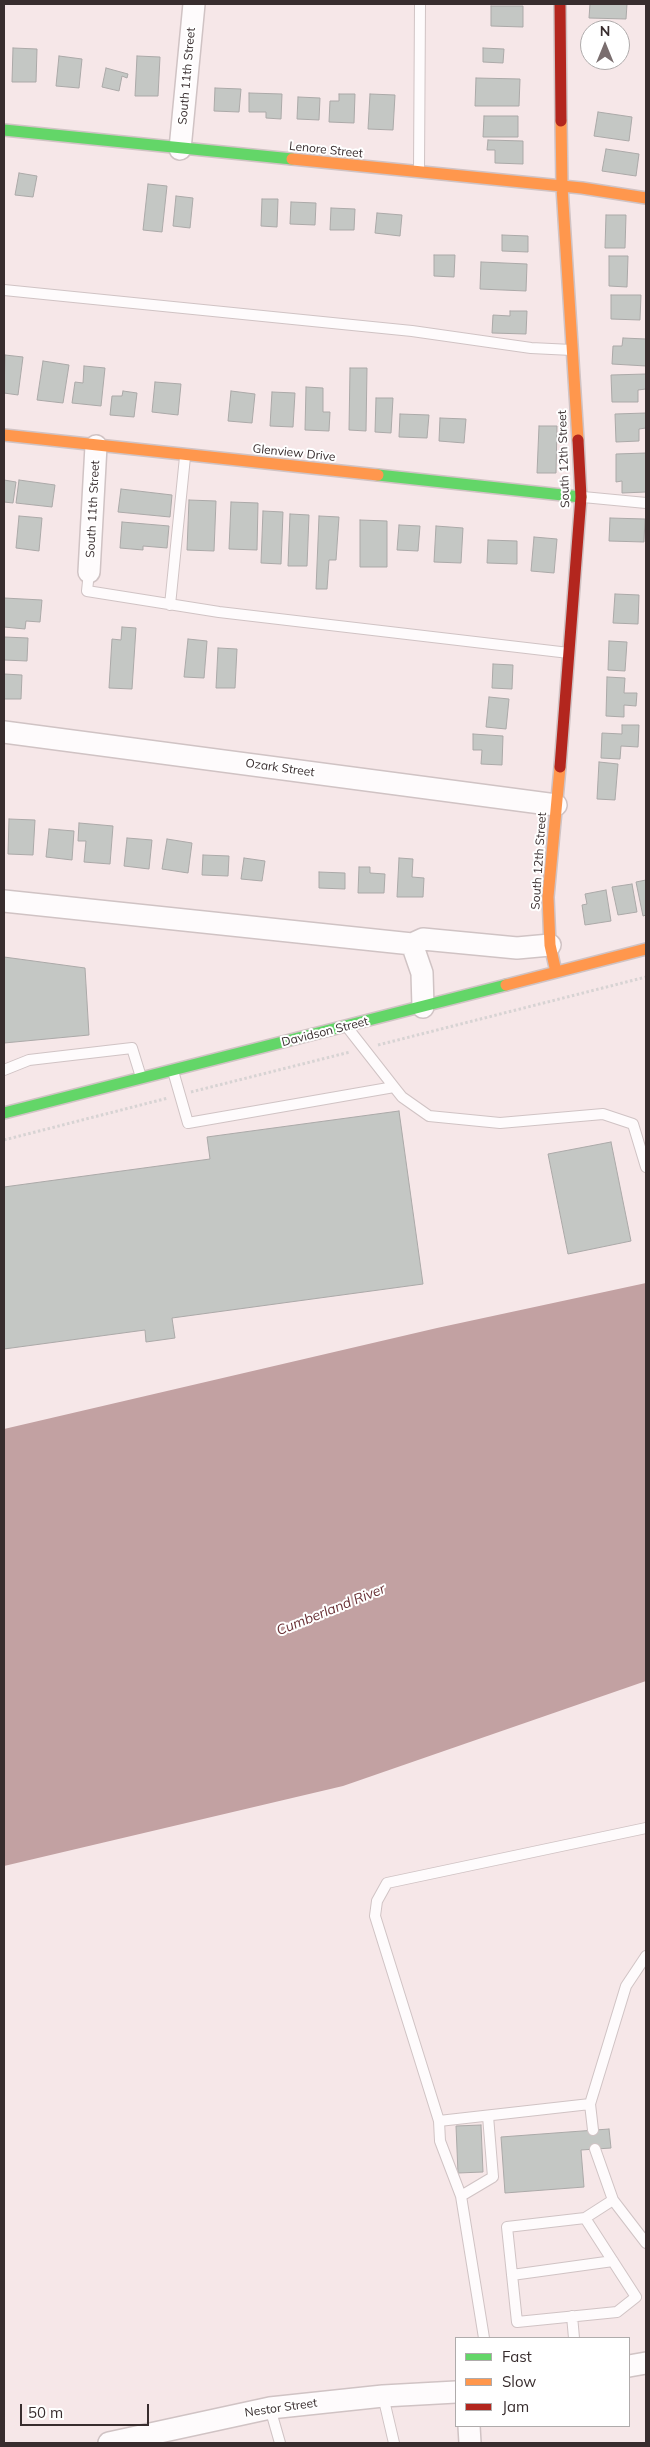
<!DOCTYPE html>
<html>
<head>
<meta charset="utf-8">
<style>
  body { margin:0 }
  #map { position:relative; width:650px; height:2447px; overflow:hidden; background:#f6e7e8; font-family:Mulish,sans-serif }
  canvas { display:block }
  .frame { position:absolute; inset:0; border:5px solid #382d2e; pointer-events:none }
  .legend { position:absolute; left:455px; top:2337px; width:175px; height:90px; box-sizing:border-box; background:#fff; border:1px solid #afabab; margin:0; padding:6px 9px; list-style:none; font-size:15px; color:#382d2e }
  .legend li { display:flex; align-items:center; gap:10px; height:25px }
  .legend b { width:25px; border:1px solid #afabab }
  .north { position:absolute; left:580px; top:20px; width:50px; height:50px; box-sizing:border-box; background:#fff; border:1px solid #afabab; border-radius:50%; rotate:0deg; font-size:14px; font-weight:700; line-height:20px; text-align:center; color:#382d2e }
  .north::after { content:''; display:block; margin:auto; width:18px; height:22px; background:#7a6e6f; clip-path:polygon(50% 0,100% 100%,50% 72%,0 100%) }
  .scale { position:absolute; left:20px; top:2404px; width:129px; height:22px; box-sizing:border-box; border:2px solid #382d2e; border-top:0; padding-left:6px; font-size:15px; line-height:18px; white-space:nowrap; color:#382d2e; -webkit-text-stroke:4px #fff; paint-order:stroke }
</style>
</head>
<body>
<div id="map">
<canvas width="650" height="2447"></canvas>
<div class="frame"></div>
<ul class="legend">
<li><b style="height:6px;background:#63d668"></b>Fast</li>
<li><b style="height:6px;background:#ff974d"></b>Slow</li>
<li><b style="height:6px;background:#b3261e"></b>Jam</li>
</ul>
<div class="north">N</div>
<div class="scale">50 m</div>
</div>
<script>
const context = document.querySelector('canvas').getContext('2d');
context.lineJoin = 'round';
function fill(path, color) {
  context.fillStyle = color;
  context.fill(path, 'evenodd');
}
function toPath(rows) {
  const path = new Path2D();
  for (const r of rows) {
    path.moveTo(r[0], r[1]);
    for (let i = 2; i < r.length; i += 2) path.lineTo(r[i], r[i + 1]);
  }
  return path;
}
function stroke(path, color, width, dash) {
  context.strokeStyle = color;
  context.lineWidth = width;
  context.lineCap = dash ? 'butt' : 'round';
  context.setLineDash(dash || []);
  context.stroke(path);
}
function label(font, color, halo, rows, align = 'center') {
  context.font = font + ' Mulish,sans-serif';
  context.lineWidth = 4;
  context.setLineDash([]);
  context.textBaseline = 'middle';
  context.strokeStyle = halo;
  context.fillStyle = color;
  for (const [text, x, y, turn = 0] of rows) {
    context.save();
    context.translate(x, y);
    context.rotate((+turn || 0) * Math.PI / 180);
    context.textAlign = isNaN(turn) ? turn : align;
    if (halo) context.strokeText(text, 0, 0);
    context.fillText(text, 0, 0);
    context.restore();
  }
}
fill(toPath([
  [646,1283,646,1681,343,1786,4,1866,4,1429,437,1328]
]), '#c2a1a2');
const building = toPath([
  [590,4,627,4,626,19,589,18,590,4],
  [491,6,523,6,523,27,491,26,491,6],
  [596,28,621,30,620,52,620,30,596,30,596,28],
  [13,48,37,49,36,82,12,82,13,48],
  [483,48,504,49,503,63,483,62,483,48],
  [59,56,82,59,79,88,56,86,59,56],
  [137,56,160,57,158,96,135,96,137,56],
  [106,68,128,74,127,78,122,76,119,91,102,87,106,68],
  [476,78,520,79,519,106,475,106,476,78],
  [215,88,241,89,239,112,214,111,215,88],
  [249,93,282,94,281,119,266,118,266,112,249,112,249,93],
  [339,94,355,94,354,123,329,122,330,101,339,101,339,94],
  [370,94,395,95,393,130,368,129,370,94],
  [298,97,320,98,319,120,297,119,298,97],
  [598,112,632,117,629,141,594,136,598,112],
  [484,116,518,116,518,137,483,137,484,116],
  [488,140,523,141,523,164,495,163,495,150,487,150,488,140],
  [606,149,639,154,636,176,602,171,606,149],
  [19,173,37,176,33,197,15,195,19,173],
  [148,184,167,186,162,232,143,230,148,184],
  [176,196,193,198,190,228,173,226,176,196],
  [262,199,278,199,277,227,261,226,262,199],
  [291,202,316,203,315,225,290,224,291,202],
  [331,208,355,209,354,230,330,230,331,208],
  [377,213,402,215,400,236,375,233,377,213],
  [606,215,626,215,625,248,605,248,606,215],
  [502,235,528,236,528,252,502,251,502,235],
  [434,255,455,255,454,277,434,276,434,255],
  [609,256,628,256,627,287,609,286,609,256],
  [481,262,527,264,526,291,480,289,481,262],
  [611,295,641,295,640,320,611,319,611,295],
  [510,311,527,311,526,334,492,333,493,315,510,316,510,311],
  [623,338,646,339,646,366,612,364,613,346,622,346,623,338],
  [5,355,23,357,18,395,4,393,5,355],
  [43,361,69,365,63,403,37,400,43,361],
  [84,366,105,368,101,406,72,403,75,382,83,383,84,366],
  [350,368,367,368,366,431,349,430,350,368],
  [646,374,646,389,638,390,638,402,612,402,611,375,646,374],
  [155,382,181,384,178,415,152,412,155,382],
  [306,387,323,388,323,412,330,412,329,431,305,430,306,387],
  [123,391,137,393,134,417,110,415,112,396,122,396,123,391],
  [231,391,255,394,252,423,228,421,231,391],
  [272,392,295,393,293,427,270,426,272,392],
  [376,398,393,398,391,433,375,432,376,398],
  [646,413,646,428,639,429,639,441,616,442,615,414,646,413],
  [400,414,429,415,427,438,399,437,400,414],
  [440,418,466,419,464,443,439,441,440,418],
  [539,426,557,426,556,473,537,473,539,426],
  [646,453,646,492,622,493,622,481,616,482,616,454,646,453],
  [4,480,16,482,13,503,4,502,4,480],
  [19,480,55,485,52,507,16,503,19,480],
  [121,489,172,495,170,517,118,512,121,489],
  [189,500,216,501,214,551,187,550,189,500],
  [231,502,258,503,257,550,229,549,231,502],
  [263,511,283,512,281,564,261,563,263,511],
  [290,514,309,515,307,566,288,566,290,514],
  [19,516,42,518,39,551,16,548,19,516],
  [319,516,339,517,336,560,329,560,327,589,316,589,319,516],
  [610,518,645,519,644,542,609,541,610,518],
  [360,520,387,521,387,567,360,567,360,520],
  [122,522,169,526,167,548,143,546,143,550,120,548,122,522],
  [399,525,420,526,418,551,397,550,399,525],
  [436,526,463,528,461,563,434,562,436,526],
  [534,537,557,539,554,573,531,571,534,537],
  [488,540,517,541,517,564,487,563,488,540],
  [615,594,639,595,638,624,613,623,615,594],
  [4,598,42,600,40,622,26,621,25,629,4,627,4,598],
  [122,627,136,628,132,689,109,688,112,639,121,640,122,627],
  [4,637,28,638,27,661,4,660,4,637],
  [188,639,207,641,204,678,184,677,188,639],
  [609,641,627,642,625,671,608,670,609,641],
  [218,648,237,649,235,688,216,688,218,648],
  [493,664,513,665,512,689,492,688,493,664],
  [4,674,22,675,21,699,4,699,4,674],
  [607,677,625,678,624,693,637,693,636,706,624,705,624,717,606,716,607,677],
  [489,697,509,699,506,729,486,727,489,697],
  [622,725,639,725,638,747,621,746,620,759,601,758,602,733,622,734,622,725],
  [473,734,503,736,502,765,481,764,482,750,473,750,473,734],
  [599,762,618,764,615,800,597,799,599,762],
  [9,819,35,820,33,855,8,854,9,819],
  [79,823,113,826,110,864,84,862,86,841,78,841,79,823],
  [49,829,74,831,72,860,46,857,49,829],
  [127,838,152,840,149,869,124,866,127,838],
  [167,839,192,843,188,873,162,869,167,839],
  [203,855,229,856,228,876,202,875,203,855],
  [244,858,265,861,262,881,241,879,244,858],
  [399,858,413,859,412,877,424,878,423,897,397,897,399,858],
  [359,867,370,867,370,873,385,874,384,893,358,893,359,867],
  [319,872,345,873,345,889,319,888,319,872],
  [646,880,646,915,643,916,636,882,646,880],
  [632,884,637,912,618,915,612,887,632,884],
  [606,890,611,921,585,925,582,905,587,904,585,894,606,890],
  [4,957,85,968,89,1035,4,1043,4,957],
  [399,1111,423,1284,172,1318,175,1338,146,1342,145,1330,4,1349,4,1187,210,1159,207,1137,399,1111],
  [611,1142,631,1241,568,1254,548,1154,611,1142],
  [481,2125,483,2172,458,2173,456,2126,481,2125],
  [609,2129,611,2148,581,2150,584,2187,505,2193,501,2137,609,2129]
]);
fill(building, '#c4c7c4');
stroke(building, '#aba9a8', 1);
const lane = toPath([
  [419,170,420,4],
  [4,290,412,331,531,348,572,350],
  [583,497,646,503],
  [89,572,87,591,219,612,569,653],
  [170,605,185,457],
  [347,1027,394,1087],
  [4,1070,29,1060,132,1048,141,1077],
  [173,1071,188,1123,394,1087,402,1097,429,1116,500,1123,603,1114,633,1124,646,1167],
  [590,2104,626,1986,646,1956],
  [439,2121,375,1916,377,1901,387,1883,646,1828],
  [595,2149,613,2200],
  [461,2196,493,2177,488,2116],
  [585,2218,636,2297,617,2312,517,2322,507,2227,585,2218,613,2200,646,2243],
  [512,2275,613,2261],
  [572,2316,574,2338],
  [484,2338,461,2196,440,2141,439,2121,590,2104,593,2130],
  [383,2396,394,2443],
  [270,2408,280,2443]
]);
const street = toPath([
  [180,149,194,4],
  [89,572,96,446],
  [4,732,556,805],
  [4,901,412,944,423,939,517,948,550,945],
  [412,944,422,973,423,1007],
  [629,2366,646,2363],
  [469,2426,470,2443],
  [109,2443,270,2408,383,2396,456,2392]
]);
const fast = toPath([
  [4,130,292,159],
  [378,475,581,497],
  [4,1113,506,985]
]);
const slow = toPath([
  [561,121,562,187,578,440],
  [292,159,582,188,646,198],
  [4,435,378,475],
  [556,972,550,945,548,897,560,767],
  [506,985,646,949]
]);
const jam = toPath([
  [560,4,561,121],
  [560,767,581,497,578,440]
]);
stroke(lane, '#d0c3c4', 12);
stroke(street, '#d0c3c4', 24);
stroke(fast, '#d0c3c4', 14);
stroke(slow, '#d0c3c4', 14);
stroke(jam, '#d0c3c4', 14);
stroke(toPath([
  [378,1045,646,977],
  [191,1092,350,1052],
  [4,1140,168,1098]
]), '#d7d3d3', 3, [2.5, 2.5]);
stroke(lane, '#fefbfc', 10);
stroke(street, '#fefbfc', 21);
stroke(fast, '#63d668', 11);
stroke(slow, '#ff974d', 11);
stroke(jam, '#b3261e', 11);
label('12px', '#382d2e', '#fff', [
  ["South 11th Street",187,76,-85],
  ["Lenore Street",326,150,6],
  ["Glenview Drive",294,453,6],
  ["South 12th Street",564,459,-92],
  ["South 11th Street",93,509,-87],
  ["Ozark Street",280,768,8],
  ["South 12th Street",539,861,-86],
  ["Davidson Street",325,1032,-14],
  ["Nestor Street",281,2408,-8]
]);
label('italic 14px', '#6b3237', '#fff', [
  ["Cumberland River",331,1610,-22]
]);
</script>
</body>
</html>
